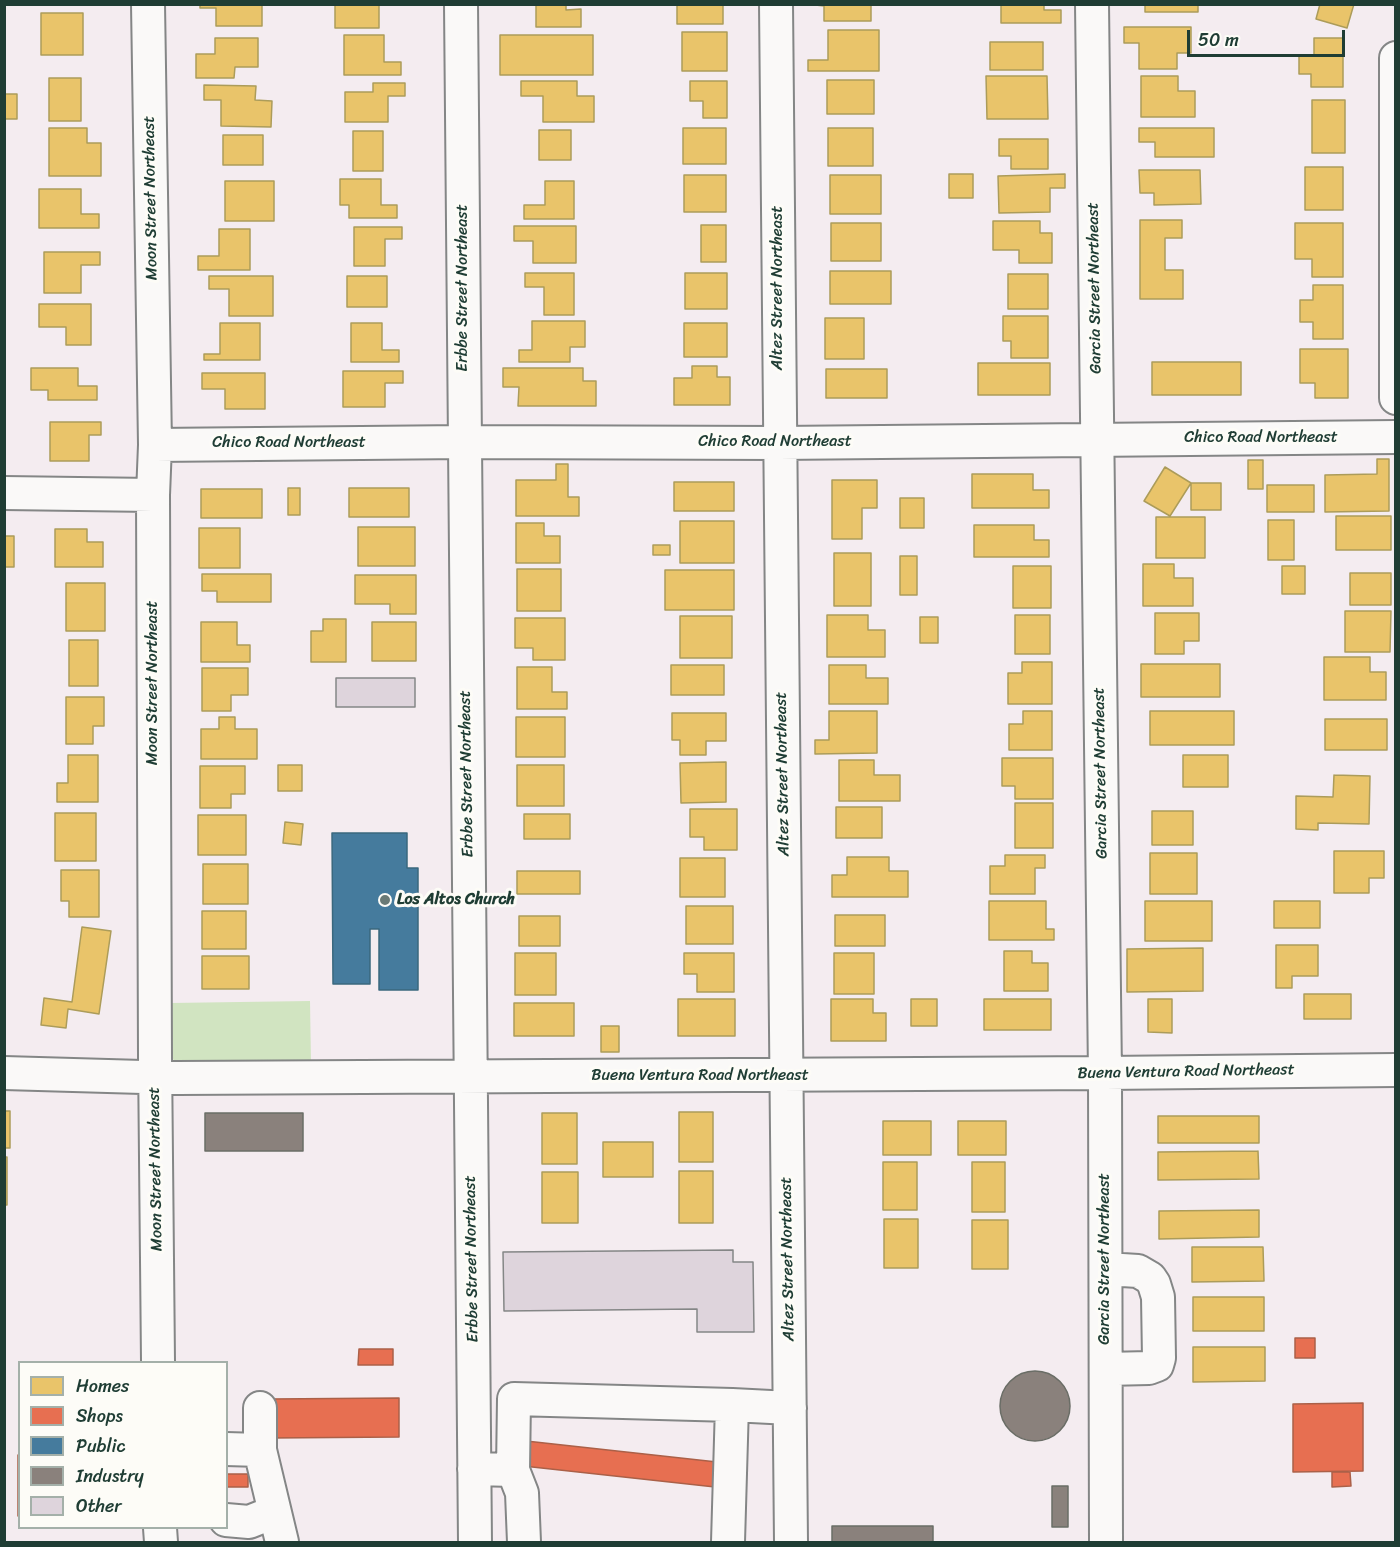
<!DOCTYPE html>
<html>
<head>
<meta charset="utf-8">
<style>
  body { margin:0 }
  #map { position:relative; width:1400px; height:1547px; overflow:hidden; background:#f4ecf0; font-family:Sriracha,sans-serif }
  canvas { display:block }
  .frame { position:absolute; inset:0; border:6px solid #1f3d34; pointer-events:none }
  .legend { position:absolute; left:18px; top:1361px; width:210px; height:168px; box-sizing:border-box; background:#fdfcf7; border:2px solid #a4b0a9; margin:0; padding:8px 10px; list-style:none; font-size:18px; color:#1f3d34 }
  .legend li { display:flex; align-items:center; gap:12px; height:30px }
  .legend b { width:30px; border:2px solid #a4b0a9 }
  .scale { position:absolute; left:1187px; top:30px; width:158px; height:27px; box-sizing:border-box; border:3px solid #1f3d34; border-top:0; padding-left:8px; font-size:18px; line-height:21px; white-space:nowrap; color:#1f3d34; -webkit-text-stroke:4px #fdfcf7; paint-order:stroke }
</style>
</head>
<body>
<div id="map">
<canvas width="1400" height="1547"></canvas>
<div class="frame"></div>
<ul class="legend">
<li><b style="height:16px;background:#e9c46a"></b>Homes</li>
<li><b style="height:16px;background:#e76f51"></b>Shops</li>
<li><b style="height:16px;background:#457b9d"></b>Public</li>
<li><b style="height:16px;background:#8a817c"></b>Industry</li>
<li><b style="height:16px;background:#ded4dc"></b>Other</li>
</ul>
<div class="scale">50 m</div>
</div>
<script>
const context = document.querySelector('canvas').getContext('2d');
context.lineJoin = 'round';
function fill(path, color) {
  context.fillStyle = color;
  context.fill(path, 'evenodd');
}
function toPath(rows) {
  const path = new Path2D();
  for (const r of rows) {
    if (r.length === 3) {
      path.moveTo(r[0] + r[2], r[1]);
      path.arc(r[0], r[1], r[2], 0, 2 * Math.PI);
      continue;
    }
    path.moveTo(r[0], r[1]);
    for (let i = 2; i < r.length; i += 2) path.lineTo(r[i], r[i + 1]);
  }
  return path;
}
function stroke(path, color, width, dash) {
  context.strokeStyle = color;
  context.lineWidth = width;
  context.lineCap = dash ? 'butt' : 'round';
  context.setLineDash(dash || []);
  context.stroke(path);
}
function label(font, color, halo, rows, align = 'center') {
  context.font = font + ' Sriracha,sans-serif';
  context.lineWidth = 6;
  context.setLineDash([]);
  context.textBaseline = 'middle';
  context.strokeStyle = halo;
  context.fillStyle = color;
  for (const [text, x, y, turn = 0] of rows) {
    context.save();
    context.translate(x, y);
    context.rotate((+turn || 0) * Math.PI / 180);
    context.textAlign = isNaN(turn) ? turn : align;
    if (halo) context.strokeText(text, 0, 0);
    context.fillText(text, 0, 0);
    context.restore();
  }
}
fill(toPath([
  [310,1001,311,1063,184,1064,174,1061,171,1054,170,1003]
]), '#d1e4c1');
const homes = toPath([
  [200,4,262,4,262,26,216,26,216,8,200,8,200,4],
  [335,4,379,4,379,28,335,28,335,4],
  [536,4,566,4,566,10,581,9,581,27,536,27,536,4],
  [677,4,723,4,723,24,677,24,677,4],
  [807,4,871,4,871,21,824,21,824,6,807,4],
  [1001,4,1044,4,1044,10,1061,10,1061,23,1001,23,1001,4],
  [1145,4,1198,4,1198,12,1145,12,1145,4],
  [1320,4,1354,4,1347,28,1316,19,1320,4],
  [41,13,83,13,83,55,41,55,41,13],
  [1124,27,1191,27,1191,53,1177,53,1177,69,1139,69,1139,43,1124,43,1124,27],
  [828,30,879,30,879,71,808,71,808,60,828,60,828,30],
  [682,32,727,32,727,71,682,71,682,32],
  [344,35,384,35,384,62,401,62,401,75,344,75,344,35],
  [500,35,593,35,593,75,500,75,500,35],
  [215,38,258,38,258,67,235,67,234,78,196,78,196,54,215,54,215,38],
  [1314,38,1343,38,1343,87,1311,87,1311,74,1299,74,1299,55,1314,55,1314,38],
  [990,42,1043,42,1043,70,990,70,990,42],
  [986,76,1047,76,1048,119,987,119,986,76],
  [1141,76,1178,76,1178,91,1195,91,1195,117,1141,117,1141,76],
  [49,78,81,78,81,121,49,121,49,78],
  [827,80,874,80,874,114,827,114,827,80],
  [521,81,577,81,577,96,594,96,594,122,543,122,543,96,521,96,521,81],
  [690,81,727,81,727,118,703,118,703,101,690,101,690,81],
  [373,83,405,83,405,96,388,96,388,122,345,122,345,92,373,92,373,83],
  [204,85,256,86,255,100,272,101,271,127,221,126,221,100,204,100,204,85],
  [4,94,17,94,17,119,4,119,4,94],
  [1312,100,1345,100,1345,153,1312,153,1312,100],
  [49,128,87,128,87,143,101,143,101,176,49,176,49,128],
  [683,128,726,128,726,164,683,164,683,128],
  [828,128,873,128,873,166,828,166,828,128],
  [1139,128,1214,128,1214,157,1155,157,1155,142,1139,142,1139,128],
  [539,130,571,130,571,160,539,160,539,130],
  [353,131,383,131,383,171,353,171,353,131],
  [223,135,263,135,263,165,223,165,223,135],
  [999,139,1048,139,1048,169,1011,169,1011,156,999,156,999,139],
  [1305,167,1343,167,1343,210,1305,210,1305,167],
  [1139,170,1200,170,1201,204,1154,205,1154,193,1140,193,1139,170],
  [949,174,973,174,973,198,949,198,949,174],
  [1065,174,1065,188,1050,188,1050,212,999,213,998,176,1065,174],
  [684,175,726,175,726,212,684,212,684,175],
  [830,175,881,175,881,214,830,214,830,175],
  [340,179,381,179,381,205,397,205,397,218,349,218,349,205,340,205,340,179],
  [225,181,274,181,274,221,225,221,225,181],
  [545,181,574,181,574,219,524,219,524,205,545,205,545,181],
  [39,189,81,189,81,214,99,214,99,228,39,228,39,189],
  [1140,220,1182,220,1182,238,1165,238,1165,270,1183,270,1183,299,1140,299,1140,220],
  [993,221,1040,221,1040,233,1052,233,1052,263,1019,263,1019,250,993,250,993,221],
  [831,223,881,223,881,261,831,261,831,223],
  [1295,223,1343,223,1343,277,1312,277,1312,259,1295,259,1295,223],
  [701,225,726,225,726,262,701,262,701,225],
  [514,226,576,226,576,263,533,263,533,241,514,241,514,226],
  [354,227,402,227,402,239,385,239,385,266,354,266,354,227],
  [219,229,250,229,250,270,198,270,198,256,219,256,219,229],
  [44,252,100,252,100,265,81,265,81,293,44,293,44,252],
  [830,271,891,271,891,304,830,304,830,271],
  [525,273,574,273,574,315,544,315,544,287,525,287,525,273],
  [685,273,727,273,727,309,685,309,685,273],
  [1008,274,1048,274,1048,309,1008,309,1008,274],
  [209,276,273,276,273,316,229,316,229,289,209,289,209,276],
  [347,276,387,276,387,307,347,307,347,276],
  [1313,285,1343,285,1343,339,1313,339,1313,322,1300,322,1300,300,1313,300,1313,285],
  [39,304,91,304,91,345,66,345,66,327,39,327,39,304],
  [1003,316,1048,316,1048,358,1011,358,1011,341,1003,341,1003,316],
  [825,318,864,318,864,359,825,359,825,318],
  [532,321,585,321,585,347,570,347,570,362,519,362,519,350,532,350,532,321],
  [220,323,260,323,260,360,204,360,204,354,220,354,220,323],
  [351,323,382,323,382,350,399,350,399,362,351,362,351,323],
  [684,323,727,323,727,357,684,357,684,323],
  [1300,349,1348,349,1348,398,1315,398,1315,383,1300,383,1300,349],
  [1152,362,1241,362,1241,395,1152,395,1152,362],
  [978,363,1050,363,1050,395,978,395,978,363],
  [692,366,717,366,717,377,730,377,730,405,674,405,674,378,692,378,692,366],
  [31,368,78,368,78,386,97,386,97,400,48,400,48,390,31,390,31,368],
  [503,368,583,368,583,381,596,381,596,406,518,406,519,387,503,387,503,368],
  [826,369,887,369,887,398,826,398,826,369],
  [343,371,403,371,403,383,385,383,385,407,343,407,343,371],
  [202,373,265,373,265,409,225,409,225,389,202,389,202,373],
  [50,422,101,422,101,435,89,435,89,461,50,461,50,422],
  [1377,459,1389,459,1389,511,1325,512,1325,475,1377,474,1377,459],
  [1248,460,1263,460,1263,489,1248,489,1248,460],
  [556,464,568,464,568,497,579,497,579,516,516,516,516,480,556,480,556,464],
  [1165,467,1191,483,1170,516,1144,501,1165,467],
  [972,474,1033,474,1033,490,1049,490,1049,508,972,508,972,474],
  [832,480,877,480,877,508,862,508,862,539,832,539,832,480],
  [674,482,734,482,734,511,674,511,674,482],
  [1191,483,1221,483,1221,510,1191,510,1191,483],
  [1267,485,1314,485,1314,512,1267,512,1267,485],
  [288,488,300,488,300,515,288,515,288,488],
  [349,488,409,488,409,517,349,517,349,488],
  [201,489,262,489,262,518,201,518,201,489],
  [900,498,924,498,924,528,900,528,900,498],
  [1336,516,1391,516,1391,550,1336,550,1336,516],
  [1156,517,1205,517,1205,558,1156,558,1156,517],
  [1268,520,1294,520,1294,560,1268,560,1268,520],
  [680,521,734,521,734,563,680,563,680,521],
  [516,523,544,523,544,536,560,536,560,563,516,563,516,523],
  [974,525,1034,525,1034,540,1049,540,1049,557,974,557,974,525],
  [358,527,415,527,415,566,358,566,358,527],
  [199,528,240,528,240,568,199,568,199,528],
  [55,529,87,529,87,542,103,542,103,567,55,567,55,529],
  [4,536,14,536,14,567,4,567,4,536],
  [653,545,670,545,670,555,653,555,653,545],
  [834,553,871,553,871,606,834,606,834,553],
  [900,556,917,556,917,595,900,595,900,556],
  [1143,564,1174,564,1174,578,1193,578,1193,606,1143,606,1143,564],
  [1013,566,1051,566,1051,608,1013,608,1013,566],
  [1282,566,1305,566,1305,594,1282,594,1282,566],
  [517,569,561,569,561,611,517,611,517,569],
  [665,570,734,570,734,610,665,610,665,570],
  [1350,573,1391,573,1391,605,1350,605,1350,573],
  [202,574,271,574,271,602,217,602,217,591,202,591,202,574],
  [355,575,416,575,416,614,390,614,390,604,355,604,355,575],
  [66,583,105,583,105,631,66,631,66,583],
  [1345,611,1391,611,1390,652,1345,652,1345,611],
  [1155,613,1199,613,1199,641,1184,641,1184,654,1155,654,1155,613],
  [827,615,868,615,868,630,885,630,885,657,827,657,827,615],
  [1015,615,1050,615,1050,654,1015,654,1015,615],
  [680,616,732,616,732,658,680,658,680,616],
  [920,617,938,617,938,643,920,643,920,617],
  [515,618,565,618,565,660,533,660,533,648,515,648,515,618],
  [323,619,346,619,346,662,311,662,311,631,323,631,323,619],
  [201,622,237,622,237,645,250,645,250,662,201,662,201,622],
  [372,622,416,622,416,661,372,661,372,622],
  [69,640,98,640,98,686,69,686,69,640],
  [1324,657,1370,657,1370,672,1386,672,1386,700,1324,700,1324,657],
  [1022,662,1052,662,1052,704,1008,704,1008,673,1022,673,1022,662],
  [1141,664,1220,664,1220,697,1141,697,1141,664],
  [671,665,724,665,724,695,671,695,671,665],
  [829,665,866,665,866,678,888,678,888,704,829,704,829,665],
  [517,667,552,667,552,692,567,692,567,709,517,709,517,667],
  [202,668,248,668,248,695,231,695,231,711,202,711,202,668],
  [66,697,104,697,104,726,93,726,93,744,66,744,66,697],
  [829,711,877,711,877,753,815,754,815,740,829,740,829,711],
  [1023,711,1052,711,1052,750,1009,750,1009,724,1023,724,1023,711],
  [1150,711,1234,711,1234,745,1150,745,1150,711],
  [672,713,726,713,726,741,706,741,706,755,680,755,680,740,672,740,672,713],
  [219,717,235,717,235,729,257,729,257,759,201,759,201,729,219,729,219,717],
  [516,717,565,717,565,757,516,757,516,717],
  [1325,719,1387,719,1387,750,1325,750,1325,719],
  [68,755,98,755,98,802,57,802,57,783,68,783,68,755],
  [1183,755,1228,755,1228,787,1183,787,1183,755],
  [1002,758,1053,758,1053,799,1015,799,1015,786,1002,786,1002,758],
  [839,760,874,760,874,775,900,775,900,801,839,801,839,760],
  [726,762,726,802,681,803,680,763,726,762],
  [278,765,302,765,302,791,278,791,278,765],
  [517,765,564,765,564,806,517,806,517,765],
  [200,766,245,766,245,794,231,794,231,808,200,808,200,766],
  [1334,775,1370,776,1369,824,1318,823,1318,830,1296,829,1296,796,1333,797,1334,775],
  [1015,803,1053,803,1053,848,1015,848,1015,803],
  [836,807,882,807,882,838,836,838,836,807],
  [690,809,737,809,737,850,704,850,704,837,690,837,690,809],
  [1152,811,1193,811,1193,845,1152,845,1152,811],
  [55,813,96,813,96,861,55,861,55,813],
  [524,814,570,814,570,839,524,839,524,814],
  [198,815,246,815,246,855,198,855,198,815],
  [285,822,303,824,301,845,283,843,285,822],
  [1334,851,1384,851,1384,878,1369,878,1369,893,1334,893,1334,851],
  [1150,853,1197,853,1197,894,1150,894,1150,853],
  [1005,855,1045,855,1045,868,1035,868,1035,894,990,894,990,866,1005,866,1005,855],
  [847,857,889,857,889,871,908,871,908,897,832,897,832,875,847,875,847,857],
  [680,858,725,858,725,897,680,897,680,858],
  [203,864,248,864,248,904,203,904,203,864],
  [61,870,99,870,99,917,69,917,69,901,61,901,61,870],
  [517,871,580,871,580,894,517,894,517,871],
  [989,901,1046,901,1046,929,1054,929,1054,940,989,940,989,901],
  [1145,901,1212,901,1212,941,1145,941,1145,901],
  [1274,901,1320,901,1320,928,1274,928,1274,901],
  [686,906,733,906,733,944,686,944,686,906],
  [202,911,246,911,246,949,202,949,202,911],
  [835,915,885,915,885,946,835,946,835,915],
  [519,916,560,916,560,946,519,946,519,916],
  [82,927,111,931,99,1014,68,1009,66,1028,41,1025,44,998,72,1002,82,927],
  [1276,945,1318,945,1318,976,1292,976,1292,988,1276,988,1276,945],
  [1203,948,1203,991,1127,992,1127,949,1203,948],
  [1004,951,1032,951,1032,963,1048,963,1048,991,1004,991,1004,951],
  [515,953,556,953,556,995,515,995,515,953],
  [684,953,734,953,734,992,697,992,697,974,684,974,684,953],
  [834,953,874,953,874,994,834,994,834,953],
  [202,956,249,956,249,989,202,989,202,956],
  [1304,994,1351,994,1351,1019,1304,1019,1304,994],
  [678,999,735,999,735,1036,678,1036,678,999],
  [831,999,873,999,873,1013,886,1013,886,1041,831,1041,831,999],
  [911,999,937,999,937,1026,911,1026,911,999],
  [984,999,1051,999,1051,1030,984,1030,984,999],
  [1148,999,1172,999,1172,1033,1148,1032,1148,999],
  [514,1003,574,1003,574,1036,514,1036,514,1003],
  [601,1026,619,1026,619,1052,601,1052,601,1026],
  [4,1111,10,1111,10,1148,4,1148,4,1111],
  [679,1112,713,1112,713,1162,679,1162,679,1112],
  [542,1113,577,1113,577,1164,542,1164,542,1113],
  [1158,1116,1259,1116,1259,1143,1158,1143,1158,1116],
  [883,1121,931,1121,931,1155,883,1155,883,1121],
  [958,1121,1006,1121,1006,1155,958,1155,958,1121],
  [603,1142,653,1142,653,1177,603,1177,603,1142],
  [1258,1151,1259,1179,1158,1180,1158,1152,1258,1151],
  [4,1157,7,1157,7,1205,4,1205,4,1157],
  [883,1162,917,1162,917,1210,883,1210,883,1162],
  [972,1162,1005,1162,1005,1212,972,1212,972,1162],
  [679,1171,713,1171,713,1223,679,1223,679,1171],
  [542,1172,578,1172,578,1223,542,1223,542,1172],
  [1259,1210,1259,1237,1159,1239,1159,1211,1259,1210],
  [884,1219,918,1219,918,1268,884,1268,884,1219],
  [972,1220,1008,1220,1008,1269,972,1269,972,1220],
  [1192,1247,1263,1247,1264,1281,1192,1282,1192,1247],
  [1193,1297,1264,1297,1264,1331,1193,1331,1193,1297],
  [1193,1347,1265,1347,1265,1381,1193,1382,1193,1347]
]);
fill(homes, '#e9c46a');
stroke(homes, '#ac9c5a', 1.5);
const shops = toPath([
  [1295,1338,1315,1338,1315,1358,1295,1358,1295,1338],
  [359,1349,393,1349,393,1365,358,1365,359,1349],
  [399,1398,399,1437,270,1438,270,1399,399,1398],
  [1363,1403,1363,1471,1293,1472,1293,1404,1363,1403],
  [517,1440,717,1462,715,1487,514,1465,517,1440],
  [18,1455,20,1455,20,1516,18,1516,18,1455],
  [1332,1472,1350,1472,1351,1486,1332,1487,1332,1472],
  [226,1474,248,1474,248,1487,226,1487,226,1474]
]);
fill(shops, '#e76f51');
stroke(shops, '#ab6048', 1.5);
const public = toPath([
  [332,833,407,833,407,868,418,868,418,990,379,990,379,929,370,929,370,984,333,984,332,833]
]);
fill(public, '#457b9d');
stroke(public, '#3a687e', 1.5);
const industry = toPath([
  [205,1113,303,1113,303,1151,205,1151,205,1113],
  [1035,1406,35],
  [1052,1486,1068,1486,1068,1527,1052,1527,1052,1486],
  [832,1526,933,1526,933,1542,832,1542,832,1526]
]);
fill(industry, '#8a817c');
stroke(industry, '#6a6d66', 1.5);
const building = toPath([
  [336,678,415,678,415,707,336,707,336,678],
  [733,1250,733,1262,753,1262,754,1332,697,1332,697,1309,504,1311,503,1252,733,1250]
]);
fill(building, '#ded4dc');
stroke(building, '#848686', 1.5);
const minor = toPath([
  [148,4,155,445,153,495,155,1056,158,1362],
  [461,4,475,1542],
  [776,4,791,1542],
  [1092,4,1105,1073,1106,1542],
  [1396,58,1396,398],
  [155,445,464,442,779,443,1396,437],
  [4,493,153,495],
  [4,1073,177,1078,1105,1073,1396,1070],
  [1106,1269,1138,1271,1150,1278,1154,1284,1158,1297,1159,1358,1157,1365,1149,1368,1106,1369],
  [226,1449,260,1450,282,1542],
  [260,1450,260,1408],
  [474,1469,513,1470,514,1399,732,1405],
  [513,1470,522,1493,524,1542],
  [226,1520,249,1522,274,1512],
  [160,1528,161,1542],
  [728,1542,732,1405,790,1408]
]);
stroke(minor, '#848686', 36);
stroke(minor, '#faf9f8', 32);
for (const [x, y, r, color] of [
  [385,900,6,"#6a7a76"]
]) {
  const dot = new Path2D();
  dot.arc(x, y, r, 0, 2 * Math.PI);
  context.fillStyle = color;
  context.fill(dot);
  stroke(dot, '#fdfcf7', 2);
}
label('16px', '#1f3d34', '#fdfcf7', [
  ["Moon Street Northeast",151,198,-91],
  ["Erbbe Street Northeast",463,288,-90],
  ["Altez Street Northeast",778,288,-90],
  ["Garcia Street Northeast",1095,288,-91],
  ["Chico Road Northeast",1261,438],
  ["Chico Road Northeast",775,442],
  ["Chico Road Northeast",289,443],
  ["Moon Street Northeast",153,683,-90],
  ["Garcia Street Northeast",1101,773,-91],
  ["Erbbe Street Northeast",467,774,-91],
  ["Altez Street Northeast",783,774,-91],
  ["Buena Ventura Road Northeast",1186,1072,-1],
  ["Buena Ventura Road Northeast",700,1076],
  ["Moon Street Northeast",156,1169,-91],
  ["Erbbe Street Northeast",472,1259,-91],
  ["Altez Street Northeast",788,1259,-91],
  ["Garcia Street Northeast",1105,1259,-90]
]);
label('bold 16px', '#1f3d34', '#fdfcf7', [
  ["Los Altos Church",397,900]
], 'left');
</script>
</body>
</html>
